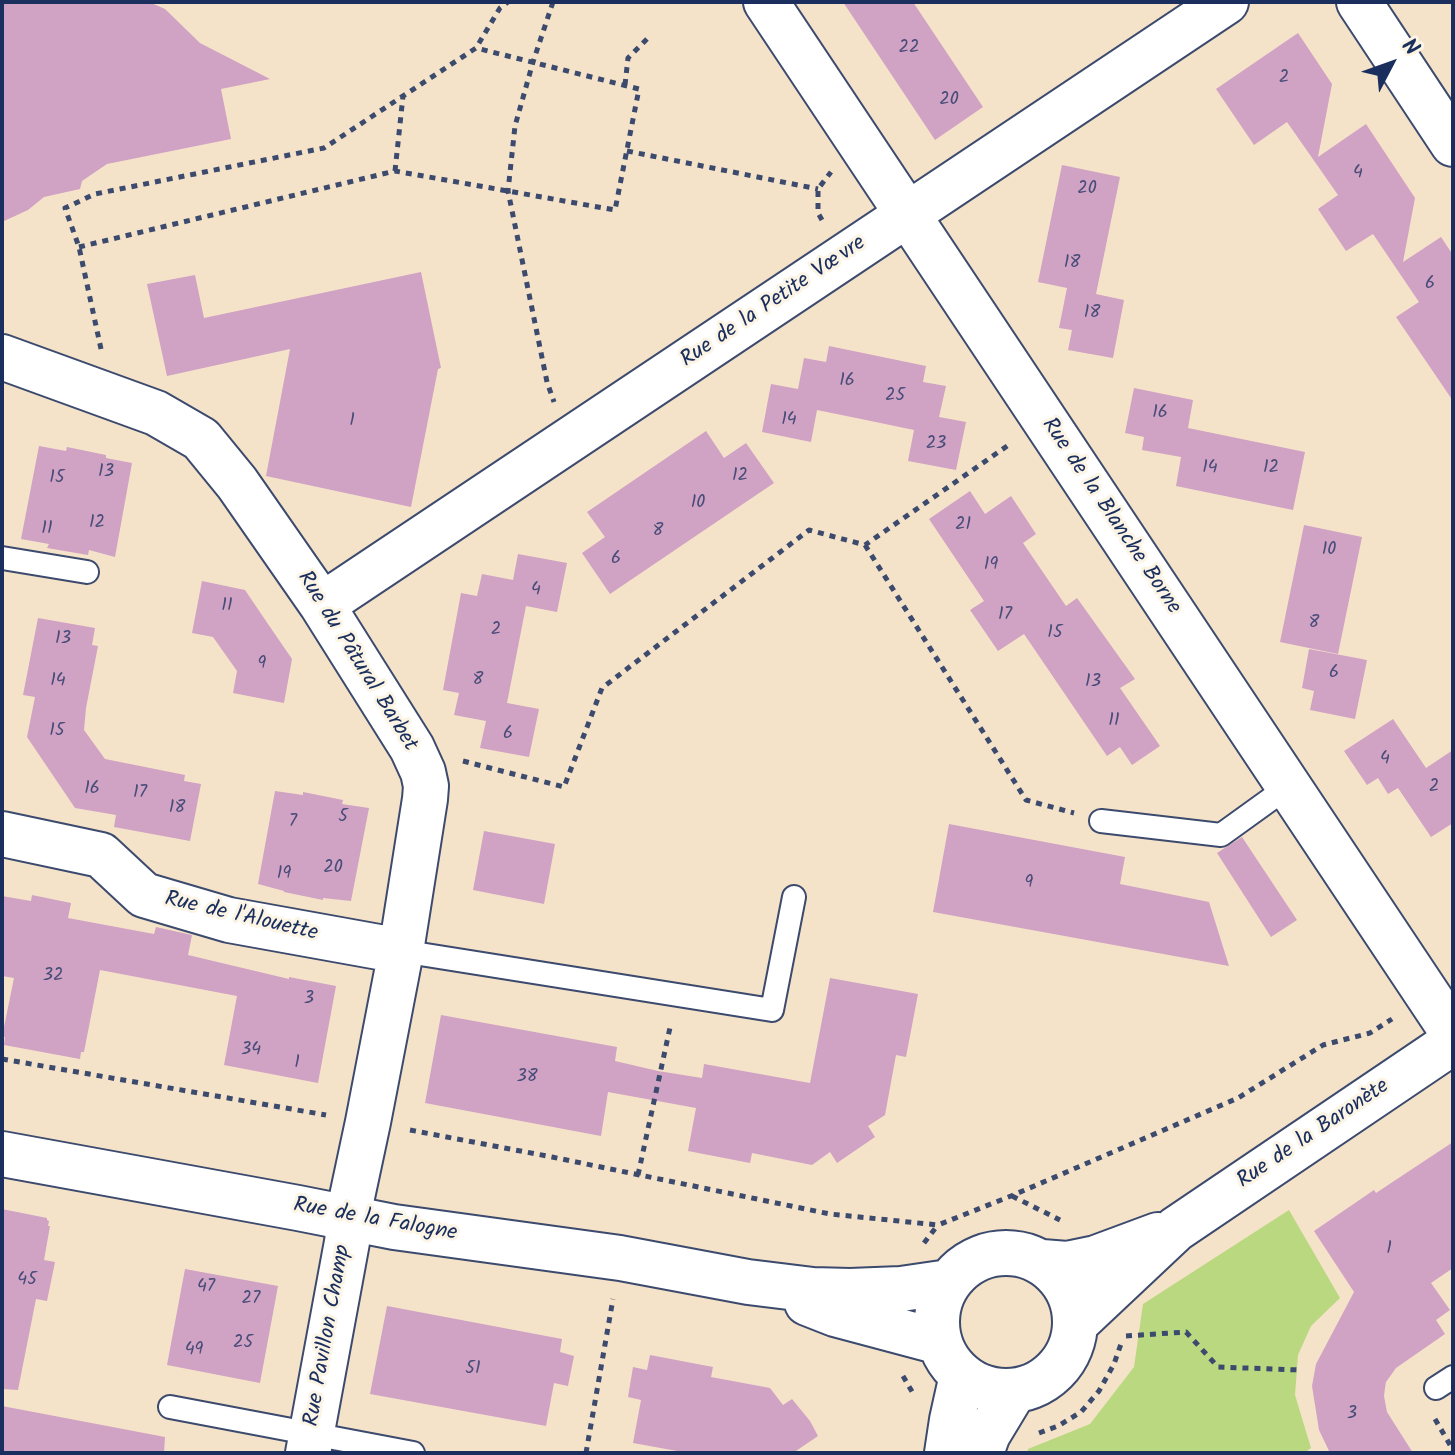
<!DOCTYPE html>
<html>
<head>
<meta charset="utf-8">
<style>
  body { margin:0 }
  #map { position:relative; width:1455px; height:1455px; overflow:hidden; background:#f5e3c9; font-family:Kalam,sans-serif }
  canvas { display:block }
  .frame { position:absolute; inset:0; border:4px solid #1b2f5e; pointer-events:none }
  .north { position:absolute; left:1351px; top:24px; width:80px; height:80px; -webkit-text-stroke:6px #fcf5e5; paint-order:stroke; rotate:49deg; font-size:22px; font-weight:700; line-height:32px; text-align:center; color:#1b2f5e }
  .north::after { content:''; display:block; margin:auto; width:28px; height:36px; background:#1b2f5e; clip-path:polygon(50% 0,100% 100%,50% 72%,0 100%) }
</style>
</head>
<body>
<div id="map">
<canvas width="1455" height="1455"></canvas>
<div class="frame"></div>
<div class="north">N</div>
</div>
<script>
const context = document.querySelector('canvas').getContext('2d');
context.lineJoin = 'round';
function fill(path, color) {
  context.fillStyle = color;
  context.fill(path, 'evenodd');
}
function toPath(rows) {
  const path = new Path2D();
  for (const r of rows) {
    if (r.length === 3) {
      path.moveTo(r[0] + r[2], r[1]);
      path.arc(r[0], r[1], r[2], 0, 2 * Math.PI);
      continue;
    }
    path.moveTo(r[0], r[1]);
    for (let i = 2; i < r.length; i += 2) path.lineTo(r[i], r[i + 1]);
  }
  return path;
}
function stroke(path, color, width, dash) {
  context.strokeStyle = color;
  context.lineWidth = width;
  context.lineCap = dash ? 'butt' : 'round';
  context.setLineDash(dash || []);
  context.stroke(path);
}
function label(font, color, halo, rows, align = 'center') {
  context.font = font + ' Kalam,sans-serif';
  context.lineWidth = 6;
  context.setLineDash([]);
  context.textBaseline = 'middle';
  context.strokeStyle = halo;
  context.fillStyle = color;
  for (const [text, x, y, turn = 0] of rows) {
    context.save();
    context.translate(x, y);
    context.rotate((+turn || 0) * Math.PI / 180);
    context.textAlign = isNaN(turn) ? turn : align;
    if (halo) context.strokeText(text, 0, 0);
    context.fillText(text, 0, 0);
    context.restore();
  }
}
fill(toPath([
  [1289,1210,1340,1298,1311,1326,1298,1355,1295,1395,1311,1448,1304,1453,1027,1453,1028,1449,1090,1424,1134,1367,1143,1304]
]), '#b9d87f');
fill(toPath([
  [2,2,149,2,165,9,200,43,270,79,221,89,231,139,107,164,82,181,80,189,44,197,28,210,2,222],
  [843,2,913,2,983,107,935,140],
  [1298,33,1332,84,1318,157,1366,124,1415,198,1403,262,1441,237,1453,255,1453,401,1396,317,1419,302,1373,234,1346,251,1318,209,1338,195,1287,122,1254,145,1216,89],
  [1062,165,1120,177,1096,294,1124,300,1113,358,1068,350,1072,330,1059,328,1067,288,1038,282],
  [421,272,441,368,438,369,411,507,266,476,290,349,167,376,147,284,195,275,204,318],
  [829,346,926,366,923,382,946,386,939,417,966,422,956,470,908,461,914,430,866,420,817,410,811,442,762,432,771,384,798,389,804,358,826,362],
  [1134,388,1193,400,1188,428,1305,452,1293,510,1176,486,1181,457,1142,450,1144,437,1125,433],
  [706,431,724,458,746,443,774,483,610,594,582,553,605,537,587,512],
  [39,446,66,451,67,447,106,455,106,458,132,463,115,557,89,550,88,555,47,548,49,544,21,539],
  [970,491,985,514,1011,496,1036,534,1023,543,1066,606,1077,598,1135,679,1120,688,1160,746,1132,765,1120,747,1107,756,1024,634,998,651,970,610,984,601,929,519],
  [1304,525,1362,537,1338,654,1280,642],
  [518,554,567,563,557,612,526,606,507,703,539,709,529,757,480,748,486,721,454,715,459,693,443,690,461,593,477,596,482,574,513,580],
  [202,581,245,590,268,624,292,659,284,703,233,693,237,671,213,637,192,633],
  [38,618,95,628,92,645,98,646,86,708,84,730,105,759,185,775,184,781,201,784,190,841,114,827,116,815,75,808,27,737,35,697,23,695],
  [1309,649,1367,660,1355,719,1310,710,1314,691,1302,688],
  [1393,719,1426,768,1453,750,1453,823,1431,837,1398,788,1388,794,1378,778,1367,785,1344,751],
  [275,791,303,795,303,792,343,800,342,804,369,808,351,901,323,898,323,900,284,892,284,891,258,884],
  [949,824,1125,857,1120,884,1209,902,1229,966,933,912],
  [484,831,555,844,544,904,473,890],
  [1242,837,1297,920,1271,937,1217,853],
  [32,895,71,903,68,918,154,934,156,927,192,935,188,955,289,979,289,977,336,986,318,1083,224,1065,237,996,100,970,84,1052,81,1052,80,1059,4,1045,5,1037,2,1037,14,978,2,976,2,896,31,901],
  [830,978,918,994,906,1057,896,1055,885,1115,868,1126,875,1137,837,1163,830,1152,812,1165,752,1153,750,1163,688,1151,696,1108,608,1092,601,1136,425,1103,441,1015,617,1047,615,1061,658,1071,702,1078,704,1064,810,1083],
  [1453,1142,1453,1268,1431,1283,1450,1310,1436,1320,1445,1334,1396,1368,1386,1382,1385,1388,1384,1396,1387,1412,1413,1453,1330,1453,1319,1430,1312,1386,1316,1364,1354,1292,1314,1231,1374,1190,1376,1193],
  [2,1209,47,1218,47,1220,49,1221,48,1226,50,1226,44,1260,55,1262,47,1301,36,1299,18,1390,2,1389],
  [185,1269,278,1286,260,1383,167,1365],
  [387,1306,562,1339,560,1352,574,1356,568,1386,554,1383,546,1426,370,1394],
  [650,1355,713,1367,711,1377,770,1388,783,1405,792,1399,810,1421,818,1436,793,1453,688,1453,633,1443,641,1400,628,1397,633,1367,647,1370],
  [2,1406,165,1437,164,1453,2,1453]
]), '#d0a2c4');
const service = toPath([
  [2,558,87,572],
  [1101,821,1221,835,1289,786],
  [401,951,772,1010,794,897],
  [1436,1388,1453,1377],
  [170,1407,413,1453]
]);
const minor = toPath([
  [766,2,1453,1033],
  [1359,2,1453,144],
  [2,357,156,413,201,439,237,483,322,605,412,748,423,772,426,786,425,799,401,951,368,1122,352,1197,347,1242,308,1453],
  [322,605,1226,2],
  [2,834,101,855,144,895,229,920,401,951]
]);
const tertiary = toPath([
  [2,1154,298,1208,394,1227,620,1258,748,1282,813,1290,850,1291,901,1289,949,1282],
  [1006,1322,69],
  [1042,1262,1067,1264,1096,1258,1158,1235],
  [807,1303,835,1314,940,1342],
  [1075,1324,1176,1229,1453,1042],
  [947,1453,952,1420,962,1375],
  [981,1453,988,1434,1014,1391]
]);
stroke(service, '#3c4a6e', 26);
stroke(minor, '#3c4a6e', 48);
stroke(tertiary, '#3c4a6e', 48);
stroke(toPath([
  [553,2,533,62,515,126,508,191,547,382,554,402],
  [625,85,628,58,650,36],
  [627,151,818,189],
  [395,171,403,96],
  [822,220,818,213,818,189,831,172],
  [79,247,395,171,615,210,639,89,476,48],
  [101,349,79,247,65,208,95,194,324,148,476,48,500,8,508,2],
  [865,545,1026,800,1074,813],
  [463,761,564,787,602,688,809,530,865,545,1010,444],
  [2,1059,326,1115],
  [410,1130,552,1157,830,1214,938,1225,1011,1196,1238,1098,1323,1045,1370,1033,1392,1019],
  [638,1175,671,1023],
  [1012,1196,1060,1220],
  [924,1243,937,1226],
  [1126,1336,1186,1332,1218,1367,1300,1370],
  [903,1376,914,1395],
  [1435,1419,1453,1450],
  [1039,1433,1058,1426,1081,1412,1099,1391,1114,1364,1122,1341],
  [586,1453,613,1299]
]), '#3c4a6e', 5, [6, 6]);
stroke(service, '#fff', 22);
stroke(minor, '#fff', 44);
stroke(tertiary, '#fff', 44);
label('18px', '#484c78', null, [
  ["22",909,49],
  ["2",1284,79],
  ["20",949,101],
  ["4",1358,174],
  ["20",1087,190],
  ["18",1072,264],
  ["6",1430,285],
  ["18",1092,314],
  ["16",847,382],
  ["25",895,397],
  ["16",1160,414],
  ["14",789,421],
  ["1",352,422],
  ["23",936,445],
  ["14",1210,469],
  ["12",1271,469],
  ["13",106,473],
  ["12",740,477],
  ["15",57,479],
  ["10",698,504],
  ["12",97,524],
  ["21",963,526],
  ["11",47,530],
  ["8",658,532],
  ["10",1329,551],
  ["6",616,560],
  ["19",991,566],
  ["4",536,591],
  ["11",227,607],
  ["17",1005,616],
  ["8",1314,624],
  ["2",496,631],
  ["15",1055,634],
  ["13",63,640],
  ["9",262,665],
  ["6",1334,674],
  ["8",478,681],
  ["14",58,682],
  ["13",1093,683],
  ["11",1114,722],
  ["15",57,732],
  ["6",508,735],
  ["4",1385,760],
  ["2",1434,788],
  ["16",92,790],
  ["17",140,794],
  ["18",177,809],
  ["5",343,818],
  ["7",293,823],
  ["20",333,869],
  ["19",284,875],
  ["9",1029,884],
  ["32",53,977],
  ["3",309,1000],
  ["34",251,1051],
  ["1",297,1064],
  ["38",527,1078],
  ["1",1389,1250],
  ["45",27,1281],
  ["47",206,1288],
  ["27",251,1300],
  ["25",243,1344],
  ["49",194,1351],
  ["51",473,1370],
  ["3",1352,1415]
]);
label('22px', '#1b2f5e', '#fcf5e5', [
  ["Rue de la Petite Vœvre",774,303,-34],
  ["Rue de la Blanche Borne",1110,517,56],
  ["Rue du Pâtural Barbet",356,662,58],
  ["Rue de l'Alouette",241,918,13],
  ["Rue de la Baronète",1314,1135,-34],
  ["Rue de la Falogne",375,1221,10],
  ["Rue Pavillon Champ",329,1336,-80]
]);
</script>
</body>
</html>
